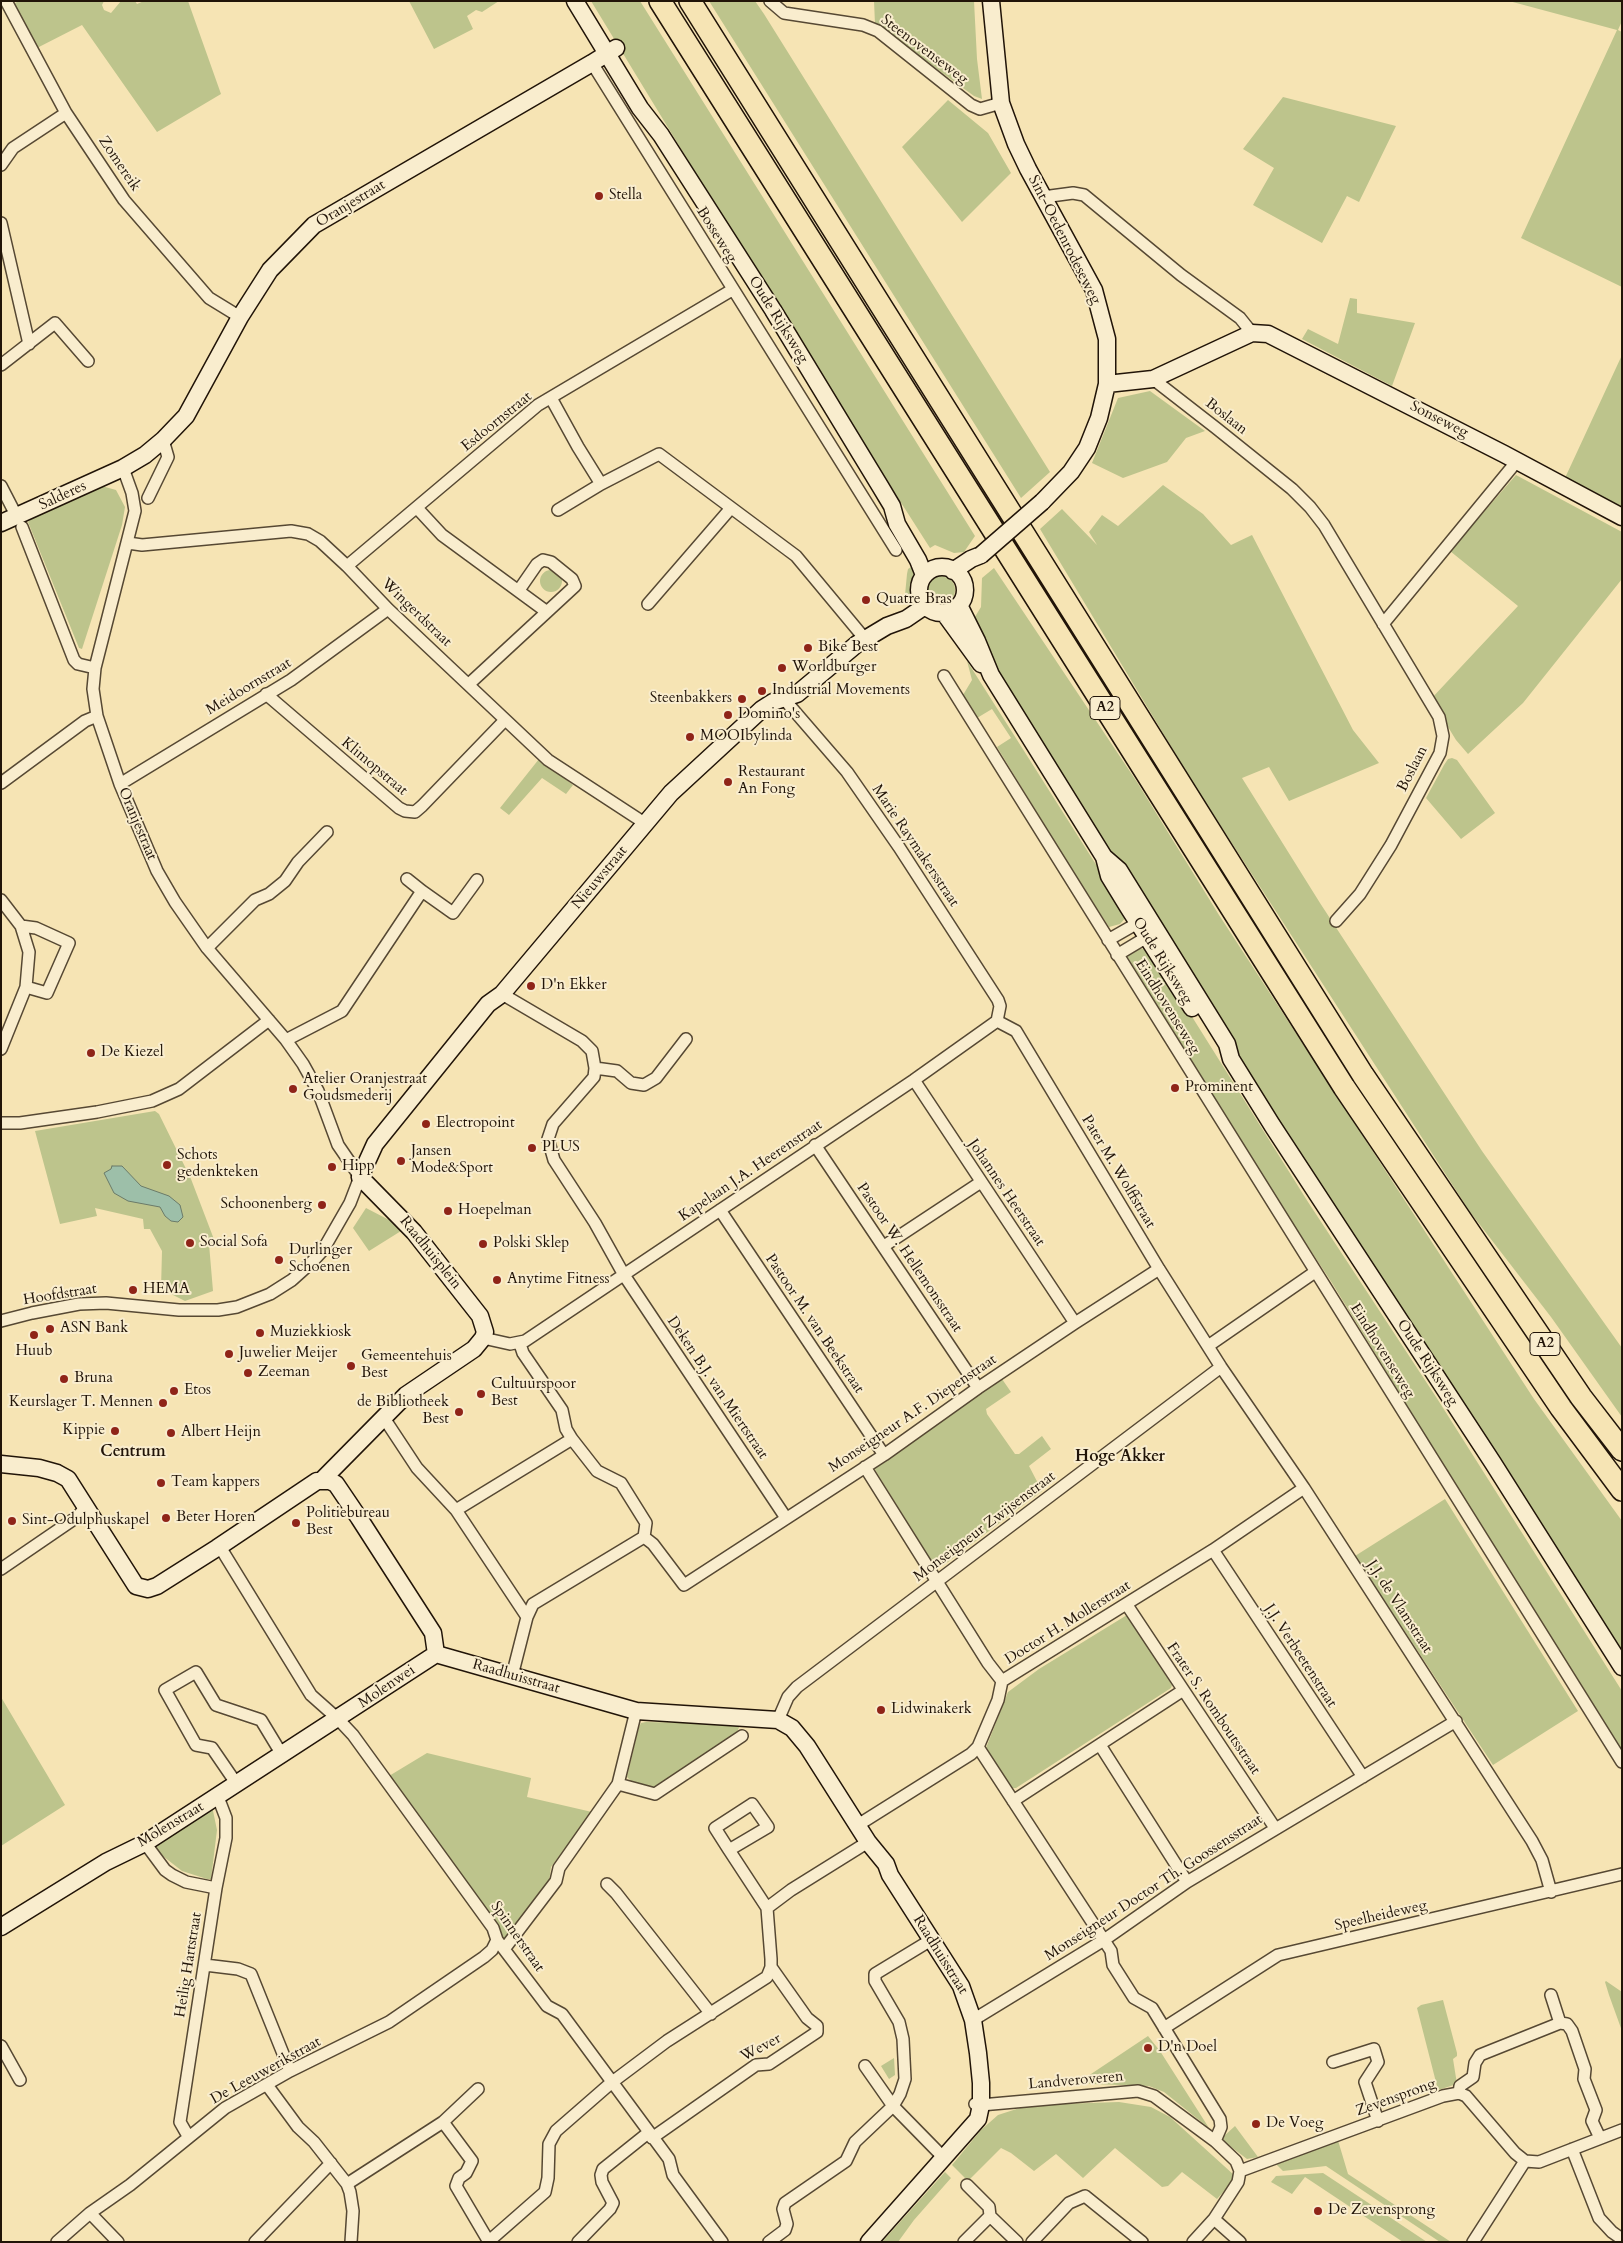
<!DOCTYPE html>
<html>
<head>
<meta charset="utf-8">
<style>
  body { margin:0 }
  #map { position:relative; width:1623px; height:2243px; overflow:hidden; background:#f6e4b4; font-family:Cardo,serif }
  canvas { display:block }
  .frame { position:absolute; inset:0; border:2px solid #211408; pointer-events:none }
</style>
</head>
<body>
<div id="map">
<canvas width="1623" height="2243"></canvas>
<div class="frame"></div>
</div>
<script>
const context = document.querySelector('canvas').getContext('2d');
context.lineJoin = 'round';
function fill(path, color) {
  context.fillStyle = color;
  context.fill(path, 'evenodd');
}
function toPath(rows) {
  const path = new Path2D();
  for (const r of rows) {
    if (r.length === 3) {
      path.moveTo(r[0] + r[2], r[1]);
      path.arc(r[0], r[1], r[2], 0, 2 * Math.PI);
      continue;
    }
    path.moveTo(r[0], r[1]);
    for (let i = 2; i < r.length; i += 2) path.lineTo(r[i], r[i + 1]);
  }
  return path;
}
function stroke(path, color, width, dash) {
  context.strokeStyle = color;
  context.lineWidth = width;
  context.lineCap = dash ? 'butt' : 'round';
  context.setLineDash(dash || []);
  context.stroke(path);
}
function label(font, color, halo, rows, align = 'center') {
  context.font = font + ' Cardo,serif';
  context.lineWidth = 4;
  context.setLineDash([]);
  context.textBaseline = 'middle';
  context.strokeStyle = halo;
  context.fillStyle = color;
  for (const [text, x, y, turn = 0] of rows) {
    context.save();
    context.translate(x, y);
    context.rotate((+turn || 0) * Math.PI / 180);
    context.textAlign = isNaN(turn) ? turn : align;
    if (halo) context.strokeText(text, 0, 0);
    context.fillText(text, 0, 0);
    context.restore();
  }
}
fill(toPath([
  [19,1,104,1,102,5,104,10,111,13,121,1,135,1,137,4,144,1,188,1,221,94,157,132,82,25,35,49,11,5],
  [409,1,499,1,482,12,476,10,467,16,473,29,434,49],
  [591,1,640,1,975,536,964,552,954,553,935,545,930,548,801,346],
  [709,1,755,1,764,14,1050,472,1021,498],
  [874,1,974,1,977,59,982,99,974,96,875,24],
  [1509,1,1622,1,1622,21,1618,30,1622,32,1622,287,1521,238,1617,30],
  [1283,97,1396,126,1359,202,1347,196,1322,243,1253,205,1274,168,1243,149],
  [948,100,988,133,1011,173,962,222,902,147],
  [1350,298,1357,299,1357,313,1415,323,1392,386,1302,339,1308,329,1338,344],
  [1622,355,1622,508,1565,478],
  [1150,391,1205,431,1186,438,1167,462,1123,478,1092,463,1118,398],
  [1516,475,1622,532,1622,579,1523,703,1468,754,1456,740,1431,699,1518,606,1450,551],
  [98,485,116,490,125,507,122,525,82,649,79,648,28,522,35,516],
  [1163,485,1203,514,1231,545,1252,535,1353,730,1379,763,1289,801,1269,767,1242,778,1320,903,1482,1151,1622,1348,1622,1417,1551,1317,1470,1212,1193,783,1040,529,1062,509,1097,545,1089,532,1102,515,1118,526],
  [914,565,917,575,907,600,905,595,907,574,908,569],
  [994,568,1137,782,1219,915,1534,1399,1622,1521,1622,1659,1337,1214,1001,676,973,620,981,607,982,578],
  [551,581,11],
  [941,590,14],
  [967,661,1128,915,1120,924,1109,927,1072,870,997,747,1011,738,992,709,977,718,963,695,972,680],
  [1452,758,1457,760,1495,813,1461,839,1426,798,1444,765,1448,759],
  [539,759,573,785,566,794,542,778,509,815,500,808],
  [1149,948,1308,1202,1438,1400,1622,1691,1622,1750,1427,1438,1332,1283,1252,1161,1127,956,1137,949],
  [155,1111,159,1114,191,1179,215,1242,209,1244,213,1291,185,1301,161,1289,162,1251,150,1229,144,1229,143,1219,95,1208,97,1216,60,1224,35,1131],
  [366,1208,393,1222,401,1231,369,1251,353,1228],
  [1002,1379,1011,1392,986,1409,987,1414,1015,1454,1019,1454,1042,1436,1051,1449,1029,1466,1042,1491,944,1565,936,1567,933,1564,874,1468],
  [1445,1499,1578,1711,1493,1765,1355,1556],
  [1127,1615,1172,1685,1171,1688,1016,1788,1012,1788,986,1748,1008,1692,1039,1669],
  [1,1697,65,1805,1,1846],
  [646,1722,726,1724,740,1725,735,1737,659,1788,651,1788,631,1781,627,1777,639,1727,641,1723],
  [427,1753,531,1778,527,1797,592,1812,551,1867,549,1882,507,1939,502,1937,389,1776],
  [212,1806,217,1830,211,1879,207,1879,182,1871,159,1853,153,1843],
  [1606,1981,1622,1992,1622,2031,1609,1995,1605,1982],
  [1443,2000,1457,2053,1457,2056,1453,2059,1457,2084,1438,2090,1417,2008,1421,2005],
  [1148,2036,1160,2051,1209,2128,1164,2092,1149,2086,1092,2084,1079,2082],
  [894,2058,895,2075,889,2079,881,2066],
  [1119,2102,1151,2107,1170,2117,1234,2175,1234,2180,1217,2199,1182,2172,1168,2186,1162,2187,1115,2148,1083,2178,1056,2154,1034,2171,1011,2153,1001,2148,968,2181,952,2165,981,2130,998,2115,1029,2105],
  [1235,2126,1258,2157,1247,2159,1222,2140,1223,2137],
  [1337,2137,1348,2174,1451,2242,1440,2242,1326,2166,1283,2171,1274,2162],
  [945,2172,951,2178,914,2220,898,2242,882,2242],
  [1323,2173,1364,2200,1427,2242,1403,2242,1305,2177,1292,2194,1271,2182,1276,2176]
]), '#bdc48c');
const water = toPath([
  [112,1166,122,1166,141,1186,169,1196,180,1205,183,1217,178,1222,171,1221,165,1216,160,1207,128,1201,114,1193,104,1173,111,1169,112,1166]
]);
fill(water, '#9dbfa9');
stroke(water, '#6b7b69', 1);
const street = toPath([
  [6,1,66,113,124,200,209,298,240,317],
  [770,1,784,13,863,25,878,31,971,105,980,109,1001,103],
  [592,63,896,550],
  [1,165,13,148,66,113],
  [1043,197,1073,193,1084,195,1181,275,1240,318,1252,333],
  [1,223,29,344],
  [1,365,55,323,88,361],
  [1153,379,1216,428,1292,489,1310,507,1324,525,1439,717,1443,736,1440,753,1391,845,1360,894,1336,921],
  [551,398,578,447,601,484,558,510],
  [601,484,659,454,796,556,865,639],
  [1,486,17,517],
  [148,498,168,457,163,440],
  [417,508,442,535,547,612],
  [22,527,74,660,78,664,95,668],
  [128,543,142,545,291,531,308,534,320,541,347,566,388,609,548,760,646,824],
  [347,566,538,405,732,290],
  [648,604,731,508],
  [1383,624,1517,461],
  [944,676,1622,1762],
  [469,684,575,586,572,579,551,562,543,560,537,564,519,590],
  [266,694,399,808,405,811,415,812,422,806,505,720],
  [784,699,847,772,899,847,998,1000,1000,1006,997,1021],
  [1,783,85,721,97,716],
  [120,784,291,680,388,609],
  [407,879,422,891],
  [1,900,21,926,29,952,26,987,1,1049],
  [21,926,36,928,69,943,47,993,26,987],
  [1108,940,1143,920],
  [207,948,255,900,269,894,285,881,298,862,327,832],
  [1117,955,1152,934],
  [502,994,582,1041,592,1051,595,1068,594,1077,553,1124,548,1139,554,1160,595,1223,624,1275,786,1518],
  [997,1021,1016,1031,1159,1269,1221,1367,1304,1488,1532,1841,1542,1860,1551,1892],
  [286,1040,342,1011,422,891,453,913,477,880],
  [595,1068,617,1071,631,1083,644,1085,656,1078,686,1039],
  [914,1080,1075,1323],
  [1,1123,20,1123,97,1112,152,1101,179,1089,269,1020],
  [815,1145,978,1388],
  [720,1210,884,1455],
  [884,1246,981,1182],
  [1,1321,32,1313,79,1304,106,1303,179,1310,218,1310,237,1307,270,1294,292,1280,312,1262,323,1250,350,1203,360,1177,338,1145,318,1091,303,1064,286,1040,207,948,175,902,157,871,120,784,97,716,93,689,95,668,135,511,132,493,123,468],
  [483,1338,510,1344,525,1341,914,1080,997,1021],
  [520,1344,523,1353,562,1410,566,1429,572,1439,597,1471,621,1483,646,1523,644,1537,653,1544,684,1585,884,1455,978,1388,1075,1323,1159,1269],
  [1208,1346,1315,1272],
  [384,1418,417,1468,456,1510,527,1617],
  [865,1467,988,1663,1002,1681],
  [456,1510,572,1439],
  [220,1547,311,1695,338,1719,353,1735,493,1928,497,1940,547,2006,562,2014,669,2159,673,2175,722,2242],
  [1213,1550,1363,1777],
  [1,1569,77,1517,87,1506],
  [1127,1605,1275,1828],
  [512,1676,527,1617,533,1604,644,1537],
  [778,1720,788,1697,797,1687,1221,1367],
  [1100,1745,1187,1882],
  [978,1747,1111,1951,1113,1965,1134,1998,1152,2008,1220,2119,1221,2127,1215,2141],
  [236,1783,212,1748,196,1745,165,1690,196,1672,216,1705,261,1720,281,1753],
  [618,1784,655,1794,742,1736],
  [1013,1801,1182,1691],
  [752,1804,768,1827,729,1850,715,1828,752,1804],
  [858,1825,971,1754,978,1747,998,1700,1002,1681,1213,1550,1304,1488],
  [145,1843,165,1870,172,1875,186,1882,216,1888],
  [729,1850,767,1908],
  [607,1884,616,1893,711,2014],
  [505,1948,556,1881,559,1868,618,1784,636,1711],
  [205,1965,238,1969,251,1974,290,2071],
  [1551,1995,1560,2023],
  [973,2020,1104,1940,1187,1882,1456,1721],
  [1164,2028,1278,1955,1622,1874],
  [1,2046,20,2080],
  [1333,2062,1374,2049,1378,2062,1365,2082,1378,2121],
  [865,2066,893,2106,943,2157],
  [267,2085,298,2127,314,2142,347,2184,350,2192,353,2211,351,2242],
  [1459,2093,1460,2086,1473,2077,1475,2063,1480,2055,1560,2023,1567,2024,1572,2031,1585,2069,1584,2079,1596,2110,1592,2121,1600,2138],
  [975,2104,981,2105,1138,2091,1154,2096,1215,2141,1236,2161,1240,2171,1238,2182,1214,2219,1193,2242],
  [443,2122,478,2089],
  [188,2136,180,2122,216,1888,226,1838,226,1818,218,1797],
  [652,2138,756,2065,769,2064,817,2032,817,2026,807,2018,771,1967],
  [1572,2149,1599,2218,1612,2232,1622,2239],
  [1240,2171,1443,2096,1459,2093,1466,2096,1515,2153,1525,2161,1539,2162,1622,2130],
  [347,2184,443,2122,472,2161,466,2173,459,2178,456,2186,489,2242],
  [967,2185,989,2207,990,2216,1017,2242],
  [90,2213,118,2242],
  [1214,2219,1240,2242],
  [57,2242,90,2213,130,2185,225,2108,290,2071,389,2022,484,1957,492,1950,497,1940],
  [255,2242,331,2163],
  [488,2242,545,2192,548,2178,549,2144,556,2131,611,2083,667,2041,767,1977,771,1967,771,1959,767,1908,791,1890,868,1842],
  [578,2242,610,2209,613,2203,602,2182,601,2175,603,2169,648,2133],
  [769,2242,785,2230,787,2224,783,2209,785,2203,846,2161,855,2142,893,2106,900,2094,905,2079,903,2039,899,2022,875,1981,875,1974,931,1940],
  [964,2242,990,2216],
  [1032,2242,1069,2203,1085,2196,1142,2242],
  [1473,2242,1525,2161]
]);
const secondary = toPath([
  [575,1,640,108,661,135,773,310,880,486,892,506,897,524,918,560,924,575],
  [991,1,1001,103,1016,144,1028,169,1094,290,1107,339,1107,384,1099,418,1087,448,1071,472,1042,502],
  [1107,384,1153,379,1252,333,1268,334,1504,454,1622,517],
  [1,523,123,468,145,455,163,440,186,416,240,317,270,270,314,225,592,63,616,48],
  [942,590,23],
  [953,571,971,559,981,555],
  [959,605,977,641,991,675,1104,857,1109,876,1128,907,1192,1008],
  [944,613,981,664],
  [1104,857,1119,870,1227,1044,1231,1059,1272,1125,1493,1463,1622,1667],
  [1,1464,39,1468,57,1473,68,1479,136,1586,148,1589,157,1586,217,1548,317,1481,330,1481,336,1484,359,1518,433,1633,436,1654],
  [323,1479,406,1395,474,1349,483,1338,485,1332,480,1316,414,1232,360,1177,375,1144,488,1004,502,994,671,793,762,709,773,702,797,694,857,644,887,626,906,619,925,606],
  [436,1654,636,1711,778,1720,792,1728,807,1746,868,1842,886,1864,890,1875,961,1986,973,2020,978,2053,981,2083,981,2105,978,2119,869,2242],
  [1,1927,106,1862,145,1843,436,1654]
]);
const highway = toPath([
  [660,1,1344,1087,1561,1408,1622,1490],
  [690,1,1363,1075,1581,1397,1622,1450]
]);
stroke(street, '#564833', 14);
stroke(secondary, '#211408', 19);
stroke(highway, '#211408', 24);
stroke(street, '#f9edce', 11);
stroke(secondary, '#f9edce', 16);
stroke(highway, '#f6e4b4', 21);
const secondaryBridge = toPath([
  [981,555,1042,502]
]);
stroke(secondaryBridge, '#211408', 19, []);
stroke(secondaryBridge, '#f9edce', 16);
for (const [x, y, r, color] of [
  [599,196,5,"#8f2418"],
  [866,600,5,"#8f2418"],
  [808,648,5,"#8f2418"],
  [782,668,5,"#8f2418"],
  [762,691,5,"#8f2418"],
  [742,699,5,"#8f2418"],
  [728,715,5,"#8f2418"],
  [690,737,5,"#8f2418"],
  [728,782,5,"#8f2418"],
  [531,986,5,"#8f2418"],
  [91,1053,5,"#8f2418"],
  [1175,1088,5,"#8f2418"],
  [293,1089,5,"#8f2418"],
  [426,1124,5,"#8f2418"],
  [532,1148,5,"#8f2418"],
  [401,1161,5,"#8f2418"],
  [167,1165,5,"#8f2418"],
  [332,1167,5,"#8f2418"],
  [322,1205,5,"#8f2418"],
  [448,1211,5,"#8f2418"],
  [190,1243,5,"#8f2418"],
  [483,1244,5,"#8f2418"],
  [279,1260,5,"#8f2418"],
  [497,1280,5,"#8f2418"],
  [133,1290,5,"#8f2418"],
  [50,1329,5,"#8f2418"],
  [260,1333,5,"#8f2418"],
  [34,1335,5,"#8f2418"],
  [229,1354,5,"#8f2418"],
  [351,1366,5,"#8f2418"],
  [248,1373,5,"#8f2418"],
  [64,1379,5,"#8f2418"],
  [174,1391,5,"#8f2418"],
  [481,1394,5,"#8f2418"],
  [163,1403,5,"#8f2418"],
  [459,1412,5,"#8f2418"],
  [115,1431,5,"#8f2418"],
  [171,1433,5,"#8f2418"],
  [161,1483,5,"#8f2418"],
  [166,1518,5,"#8f2418"],
  [12,1521,5,"#8f2418"],
  [296,1523,5,"#8f2418"],
  [881,1710,5,"#8f2418"],
  [1148,2048,5,"#8f2418"],
  [1256,2124,5,"#8f2418"],
  [1318,2211,5,"#8f2418"]
]) {
  const dot = new Path2D();
  dot.arc(x, y, r, 0, 2 * Math.PI);
  context.fillStyle = color;
  context.fill(dot);
  stroke(dot, '#f9edce', 2);
}
for (const [x, y, w] of [
  [1105,708,30],
  [1545,1344,30]
]) {
  const box = new Path2D();
  box.roundRect(x - w / 2, y - 11.5, w, 23, 4);
  context.fillStyle = '#f9edce';
  context.fill(box);
  stroke(box, '#211408', 1);
}
label('bold 14px', '#211408', null, [
  ["A2",1105,708],
  ["A2",1545,1344]
]);
label('15px', '#211408', '#f9edce', [
  ["Steenovenseweg",924,50,37],
  ["Zomereik",119,164,56],
  ["Oranjestraat",351,204,-31],
  ["Bosseweg",716,235,58],
  ["Sint-Oedenrodeseweg",1064,240,63],
  ["Oude Rijksweg",778,320,58],
  ["Boslaan",1226,417,38],
  ["Sonseweg",1439,420,27],
  ["Esdoornstraat",497,422,-39],
  ["Salderes",63,496,-25],
  ["Wingerdstraat",416,613,44],
  ["Meidoornstraat",249,687,-31],
  ["Klimopstraat",374,767,40],
  ["Boslaan",1413,769,-63],
  ["Oranjestraat",137,824,67],
  ["Marie Raymakersstraat",915,846,56],
  ["Nieuwstraat",600,878,-50],
  ["Oude Rijksweg",1162,961,58],
  ["Eindhovenseweg",1167,1007,58],
  ["Kapelaan J.A. Heerenstraat",751,1171,-34],
  ["Pater M. Wolffstraat",1118,1172,59],
  ["Johannes Heerstraat",1006,1193,56],
  ["Raadhuisplein",430,1253,51],
  ["Pastoor W. Hellemonsstraat",909,1258,56],
  ["Hoofdstraat",60,1295,-9],
  ["Pastoor M. van Beekstraat",814,1324,56],
  ["Eindhovenseweg",1382,1351,58],
  ["Oude Rijksweg",1427,1363,57],
  ["Deken B.J. van Miertstraat",717,1388,56],
  ["Monseigneur A.F. Diepenstraat",913,1414,-34],
  ["Monseigneur Zwijsenstraat",985,1527,-37],
  ["J.J. de Vlamstraat",1399,1607,57],
  ["Doctor H. Mollerstraat",1068,1623,-32],
  ["J.J. Verbeetenstraat",1300,1656,57],
  ["Raadhuisstraat",516,1677,16],
  ["Molenwei",387,1687,-34],
  ["Frater S. Romboutsstraat",1213,1709,56],
  ["Molenstraat",171,1825,-31],
  ["Monseigneur Doctor Th. Goossensstraat",1154,1888,-33],
  ["Speelheideweg",1381,1916,-13],
  ["Spinnerstraat",517,1937,55],
  ["Raadhuisstraat",940,1955,58],
  ["Heilig Hartstraat",189,1965,-81],
  ["Wever",761,2048,-28],
  ["De Leeuwerikstraat",266,2071,-29],
  ["Landveroveren",1076,2081,-5],
  ["Zevensprong",1396,2098,-20]
]);
label('15px', '#211408', '#f9edce', [
  ["Stella",609,196],
  ["Quatre Bras",876,600],
  ["Bike Best",818,648],
  ["Worldburger",792,668],
  ["Industrial Movements",772,691],
  ["Steenbakkers",732,699,"right"],
  ["Domino's",738,715],
  ["MOOIbylinda",700,737],
  ["Restaurant",738,773],
  ["An Fong",738,790],
  ["D'n Ekker",541,986],
  ["De Kiezel",101,1053],
  ["Atelier Oranjestraat",303,1080],
  ["Goudsmederij",303,1097],
  ["Prominent",1185,1088],
  ["Electropoint",436,1124],
  ["PLUS",542,1148],
  ["Jansen",411,1152],
  ["Mode&Sport",411,1169],
  ["Schots",177,1156],
  ["gedenkteken",177,1173],
  ["Hipp",342,1167],
  ["Schoonenberg",312,1205,"right"],
  ["Hoepelman",458,1211],
  ["Social Sofa",200,1243],
  ["Polski Sklep",493,1244],
  ["Durlinger",289,1251],
  ["Schoenen",289,1268],
  ["Anytime Fitness",507,1280],
  ["HEMA",143,1290],
  ["ASN Bank",60,1329],
  ["Muziekkiosk",270,1333],
  ["Huub",34,1352,"center"],
  ["Juwelier Meijer",239,1354],
  ["Gemeentehuis",361,1357],
  ["Best",361,1374],
  ["Zeeman",258,1373],
  ["Bruna",74,1379],
  ["Cultuurspoor",491,1385],
  ["Best",491,1402],
  ["Etos",184,1391],
  ["Keurslager T. Mennen",153,1403,"right"],
  ["de Bibliotheek",449,1403,"right"],
  ["Best",449,1420,"right"],
  ["Kippie",105,1431,"right"],
  ["Albert Heijn",181,1433],
  ["Team kappers",171,1483],
  ["Politiebureau",306,1514],
  ["Best",306,1531],
  ["Beter Horen",176,1518],
  ["Sint-Odulphuskapel",22,1521],
  ["Lidwinakerk",891,1710],
  ["D'n Doel",1158,2048],
  ["De Voeg",1266,2124],
  ["De Zevensprong",1328,2211]
], 'left');
label('bold 16px', '#211408', '#f9edce', [
  ["Centrum",133,1452],
  ["Hoge Akker",1120,1457]
]);
</script>
</body>
</html>
